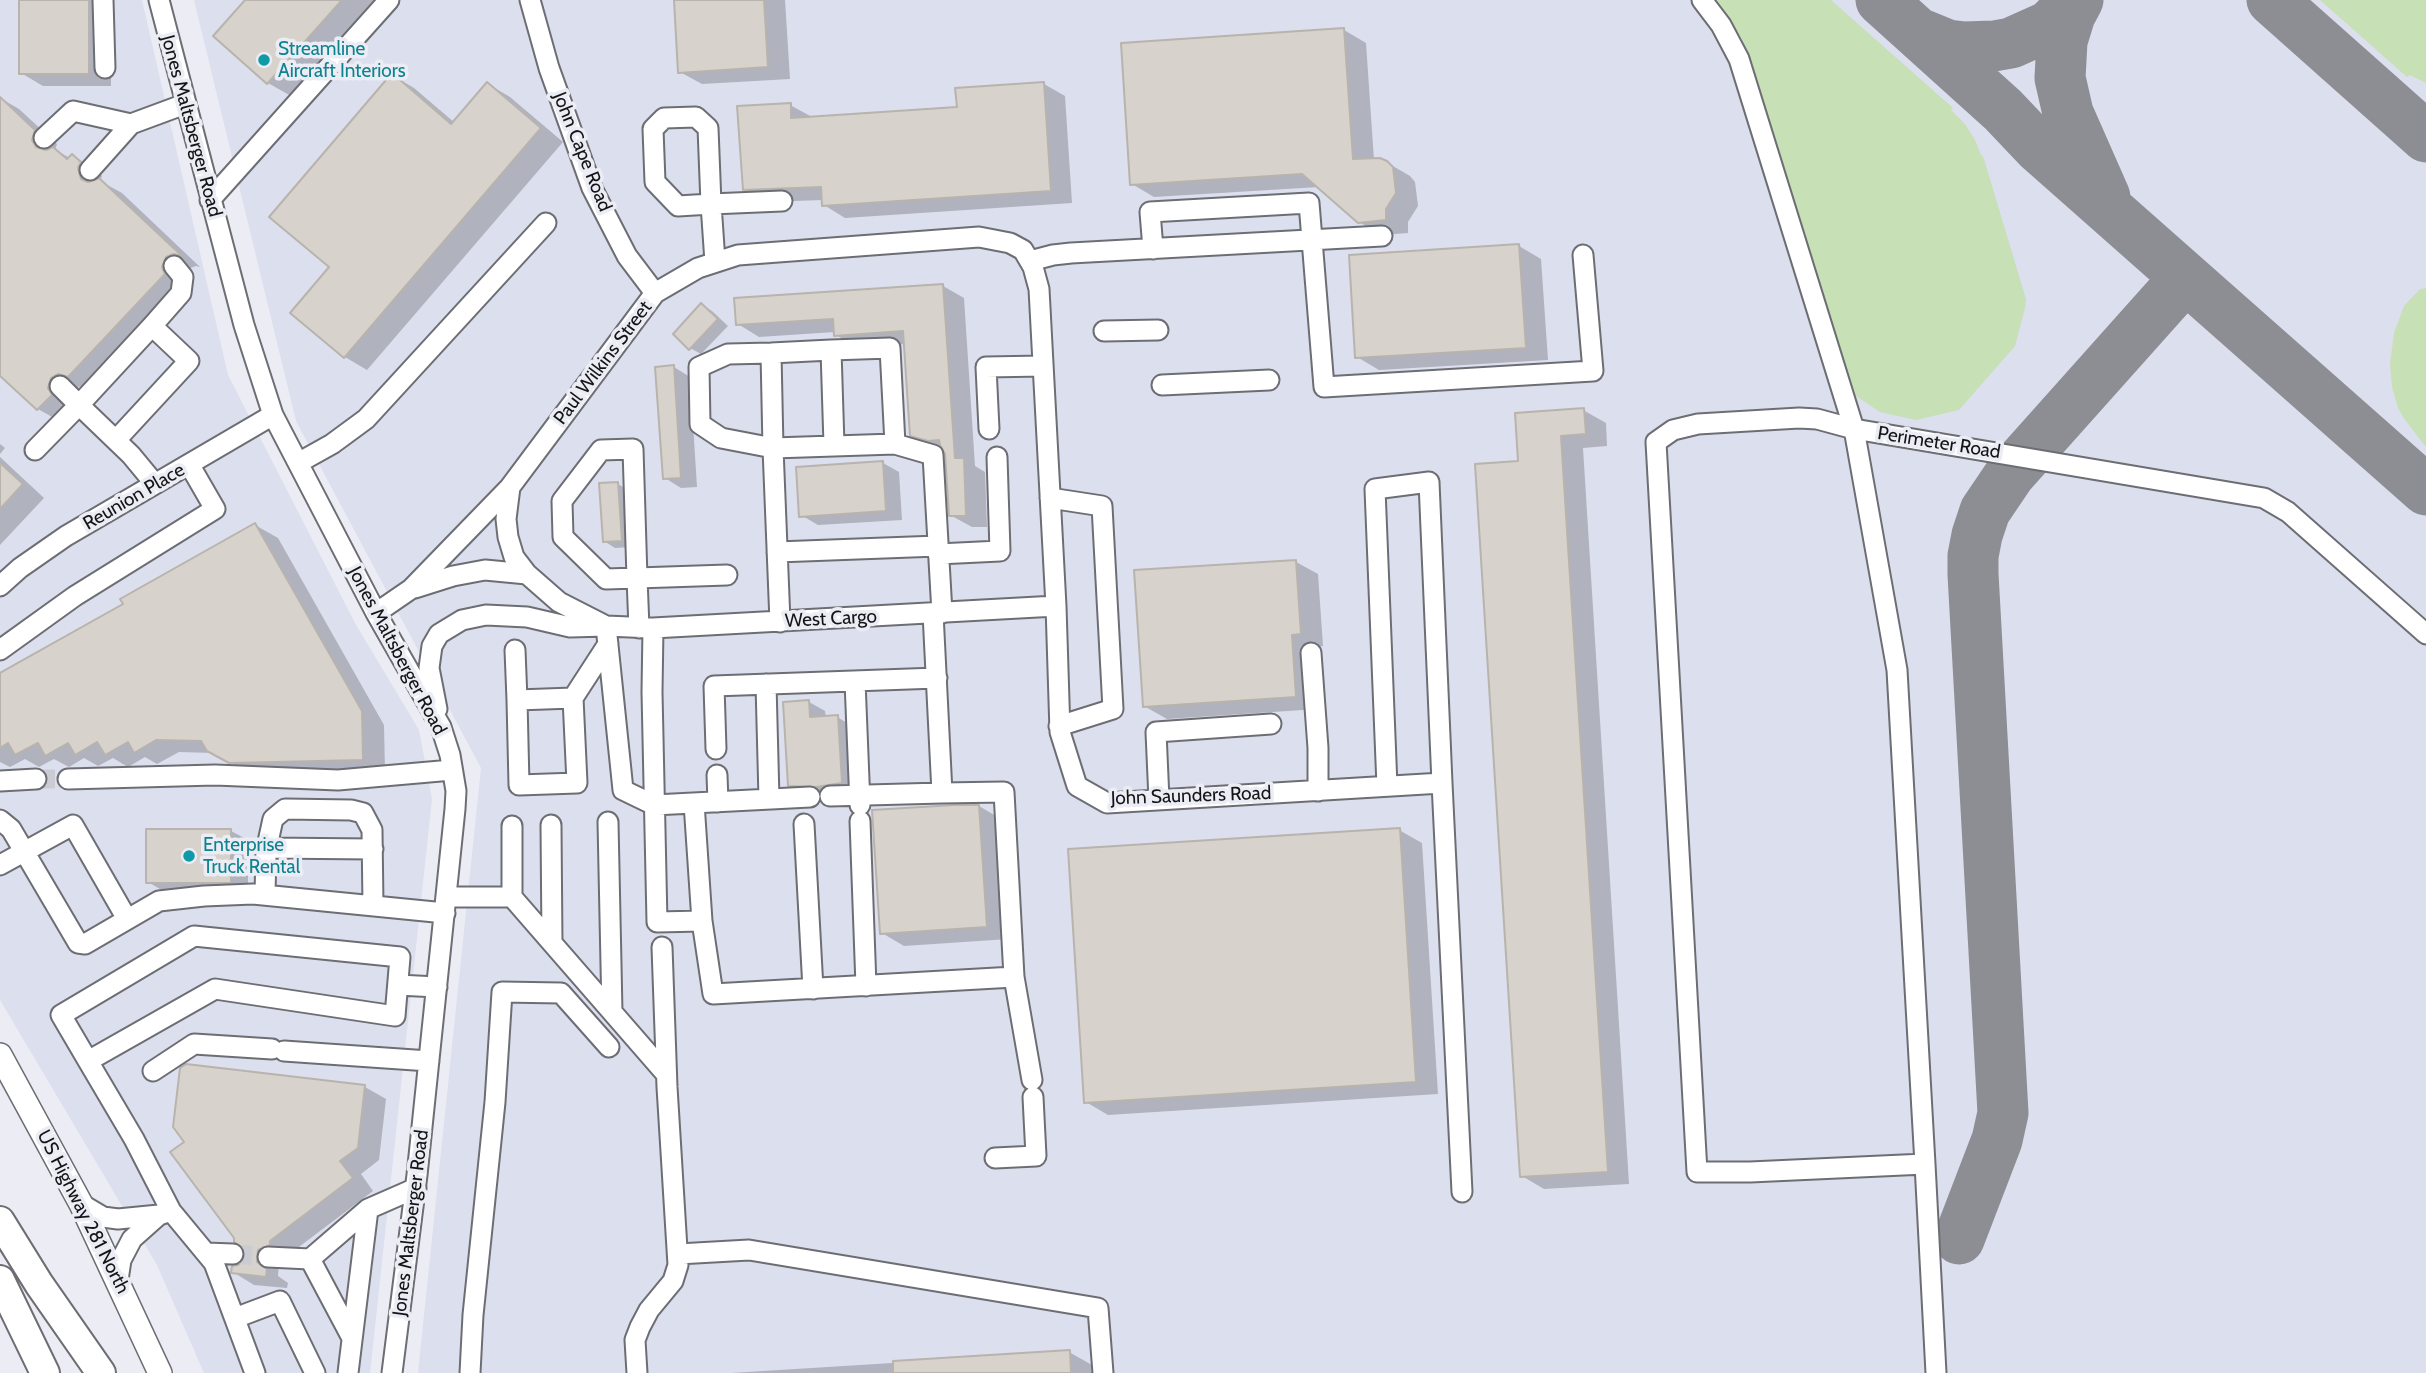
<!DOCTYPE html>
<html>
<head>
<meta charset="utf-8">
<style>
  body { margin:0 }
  canvas { display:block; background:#ebecf4 }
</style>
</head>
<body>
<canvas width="2426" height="1373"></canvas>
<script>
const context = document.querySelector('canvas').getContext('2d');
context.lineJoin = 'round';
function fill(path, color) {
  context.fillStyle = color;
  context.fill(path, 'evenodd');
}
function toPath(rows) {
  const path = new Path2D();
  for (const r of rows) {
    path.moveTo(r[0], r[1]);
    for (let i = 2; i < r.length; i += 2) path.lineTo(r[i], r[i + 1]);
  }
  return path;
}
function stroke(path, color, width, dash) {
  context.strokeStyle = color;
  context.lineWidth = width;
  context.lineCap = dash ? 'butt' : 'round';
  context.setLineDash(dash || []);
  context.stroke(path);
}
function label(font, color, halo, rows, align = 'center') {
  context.font = font + ' Cabin,sans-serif';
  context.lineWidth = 7;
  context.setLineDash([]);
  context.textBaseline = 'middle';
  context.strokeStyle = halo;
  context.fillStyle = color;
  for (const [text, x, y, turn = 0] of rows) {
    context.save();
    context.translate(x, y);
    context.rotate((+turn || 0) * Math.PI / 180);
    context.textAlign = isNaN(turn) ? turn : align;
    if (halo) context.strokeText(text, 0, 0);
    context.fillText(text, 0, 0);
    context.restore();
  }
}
fill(toPath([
  [0,0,142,0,228,375,356,625,419,730,432,799,370,1373,204,1373,157,1265,0,1000],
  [194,0,2426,0,2426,1373,418,1373,481,768,296,421]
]), '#dcdfee');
fill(toPath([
  [1715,0,1831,0,1953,108,1951,110,1965,124,1975,140,1981,155,1983,156,2026,299,2025,308,2015,346,1959,410,1916,420,1880,412,1853,394,1753,66,1741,37],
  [2320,0,2426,0,2426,83,2410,75,2407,77],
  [2426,288,2426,447,2405,420,2398,408,2392,387,2390,364,2394,333,2404,306,2420,289]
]), '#c7e0b6');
fill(toPath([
  [21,0,111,0,111,86,43,86,21,73],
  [247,0,375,0,291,96,268,83,215,36],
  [675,0,785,0,790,79,702,84,680,72],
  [1344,30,1366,43,1374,160,1386,162,1410,176,1415,182,1418,206,1408,222,1408,233,1382,235,1359,222,1319,187,1154,197,1132,184],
  [392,75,414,88,455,123,488,84,510,97,563,142,367,370,345,357,331,267],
  [1044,84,1065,96,1072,203,845,218,824,205,823,200,766,202,744,189,790,105,812,117,958,109],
  [0,98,19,109,57,144,55,150,70,158,72,156,95,169,102,176,100,181,122,193,200,267,196,266,188,269,92,389,81,386,73,390,61,422,38,409,0,373],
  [1519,246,1541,259,1548,360,1379,370,1357,357],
  [943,286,964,298,975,466,985,472,987,527,972,527,950,515,945,450,933,447,912,434,906,344,857,347,836,335,835,332,759,337,738,324],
  [702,305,712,311,728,326,701,354,690,348],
  [674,367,690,377,697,487,681,488,665,478],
  [1583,410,1606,423,1607,446,1583,448,1629,1184,1544,1189,1522,1176,1520,463],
  [0,444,5,448,0,454],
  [0,457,44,498,0,545],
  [883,463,899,472,902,520,818,525,801,515],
  [618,484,628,490,632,547,615,548,604,541],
  [255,525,278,538,384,725,385,772,253,775,214,753,179,752,157,764,145,757,128,767,113,758,98,766,84,758,69,767,54,759,39,767,25,759,10,767,0,762,0,675,125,604],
  [1296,562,1318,574,1323,646,1314,647,1318,709,1167,719,1144,706],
  [809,702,825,711,826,718,837,717,854,727,858,792,834,795,807,794,790,785],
  [979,806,1001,819,1009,939,904,946,882,933],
  [1399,830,1422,843,1438,1094,1108,1115,1086,1102],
  [231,831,248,840,248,891,165,892,148,882],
  [186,1066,365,1087,386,1099,379,1160,361,1174,373,1191,279,1262,278,1276,288,1283,287,1288,254,1285,233,1272,245,1261,246,1248,187,1142],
  [1069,1352,1092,1365,1092,1373,731,1373]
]), '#0003');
stroke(toPath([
  [1881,0,2003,110,2039,148,2426,490],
  [2078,0,2070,15,2062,41,2060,78,2068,113,2105,197],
  [2272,0,2426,137],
  [1921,34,1948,45,1964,47,1994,46,2011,43,2049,26,2076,0],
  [1959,1239,1997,1140,2003,1113,1973,574,1973,556,1977,535,1985,511,2010,474,2185,278]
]), '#8d8e93', 51);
const building = toPath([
  [19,0,89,0,89,74,19,74,19,0],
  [245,0,342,0,267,84,213,36,245,0],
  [674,0,764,0,768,67,678,73,674,0],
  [1344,28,1353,159,1380,158,1387,161,1393,167,1396,193,1386,209,1386,220,1358,223,1302,174,1130,185,1121,43,1344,28],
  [392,73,451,124,487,82,541,128,344,358,290,313,329,267,269,217,392,73],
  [1044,82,1051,191,822,206,821,187,743,190,737,106,791,103,791,118,957,107,955,88,1044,82],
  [0,97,35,130,32,140,36,147,46,150,53,147,67,159,72,154,81,162,78,168,81,179,88,182,99,178,182,256,173,254,166,257,162,267,165,274,68,377,58,374,51,378,48,388,52,395,37,410,0,376,0,97],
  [1519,244,1526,348,1355,358,1349,255,1519,244],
  [943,284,955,458,964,458,966,516,949,516,945,454,940,445,939,440,928,441,910,436,903,331,834,336,833,319,736,325,734,298,943,284],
  [701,303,718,319,689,350,673,334,701,303],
  [674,365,681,478,663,479,655,367,674,365],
  [1584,408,1586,434,1561,436,1608,1172,1520,1177,1475,464,1518,461,1515,413,1584,408],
  [883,461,886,511,799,517,796,467,883,461],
  [0,463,23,484,0,509,0,463],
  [618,482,622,541,603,542,599,483,618,482],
  [255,523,362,711,363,760,229,763,207,751,201,741,156,740,134,753,128,742,105,755,97,742,75,755,68,743,45,756,38,743,15,755,8,743,0,748,0,673,123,604,120,599,255,523],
  [1296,560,1301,634,1292,635,1296,697,1143,707,1134,570,1296,560],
  [809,700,810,717,838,715,842,783,816,787,788,786,783,702,809,700],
  [954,805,979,805,987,927,880,934,872,810,954,805],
  [1400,828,1416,1082,1084,1103,1068,849,1400,828],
  [146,829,231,829,231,883,146,883,146,829],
  [186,1064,365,1085,358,1148,340,1161,353,1178,270,1241,270,1245,258,1250,257,1262,267,1269,266,1277,231,1273,232,1266,238,1265,244,1260,244,1249,234,1242,234,1238,170,1152,184,1142,173,1127,180,1068,186,1064],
  [1070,1350,1071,1373,893,1373,893,1361,1070,1350]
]);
fill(building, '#d8d2cc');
stroke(building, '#b8b3ad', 2);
stroke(toPath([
  [36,779,68,779],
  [233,1254,268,1257]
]), '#cbccd3', 19, [19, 10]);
const minor = toPath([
  [103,0,105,68],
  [159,0,244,325,273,415,376,613,441,727,450,755,456,791,455,809,417,1175,392,1373],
  [530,0,549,68,592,188,627,256,655,293],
  [1702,0,1721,25,1739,59,1854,429,2264,498,2288,512,2426,634],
  [44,138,73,111,131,124],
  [90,170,131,124,185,104],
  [210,200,389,0],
  [1153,249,1150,212,1309,203,1324,387,1593,371,1583,255],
  [1030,261,1053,255,1071,253,1382,236],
  [715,262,711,204,708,128,696,117,664,118,653,129,655,182,678,206,711,204,782,201],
  [152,326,181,293,183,277,174,266],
  [1104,331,1158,330],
  [831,350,834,445],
  [771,353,773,448,721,438,700,424,699,367,728,354,771,353,831,350,890,348,895,444],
  [1162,385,1269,380],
  [989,429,986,367,1043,366],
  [116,440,189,361,152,326,79,405,131,455,155,484],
  [35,450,79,405,60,386],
  [298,463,332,444,366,419,546,223],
  [510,487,506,519,508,537,514,557,527,574],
  [1050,498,1102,506,1113,709,1059,726],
  [777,552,938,546],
  [938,554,1000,551,997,457],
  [0,586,20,568,66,536,273,415],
  [415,588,453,576,485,570,527,574,559,602,606,626,623,790,654,805,810,797],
  [376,613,411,589,510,487,655,293,698,268,738,255,979,237,1010,243,1023,250,1033,267,1039,289,1056,606,1060,732,1077,786,1107,803,1442,783,1462,1192],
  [780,622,773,448,895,444,933,455,942,613],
  [639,628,637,578,633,449,601,450,562,501,563,537,606,579,637,578,727,575],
  [653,628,652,692,657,922,702,921,713,994,1014,977,1004,792,942,793],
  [0,650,75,596,215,509,189,464],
  [515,650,517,700],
  [1311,653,1318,748,1318,791],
  [855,681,860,805],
  [766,684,769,799],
  [573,698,577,783,519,785,517,700,573,698],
  [573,698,608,644],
  [437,709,429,668,432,646,439,634,462,620,486,615,527,617,570,627,606,626,653,628,1056,606],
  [716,749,714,686,937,678],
  [717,775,718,802],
  [68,779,215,775,338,780,452,770],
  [0,781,36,779],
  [1387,786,1375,489,1429,482,1442,783],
  [830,796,942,793,933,613],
  [1159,800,1156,732,1271,724],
  [694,803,702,921],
  [0,820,11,829,78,943,85,944,159,901,204,896,253,894,445,913],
  [860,821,866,986],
  [608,822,612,1012],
  [804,824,813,989],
  [551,825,552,943],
  [512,826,512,897],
  [268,848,373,849],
  [0,865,73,825,127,919],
  [265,895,266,851,273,819,285,809,351,810,363,813,372,830,373,906],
  [447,897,512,897,666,1074],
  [1014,977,1032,1080],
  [398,985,437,987],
  [284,1051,429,1061],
  [88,1061,215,989,395,1016,400,957,194,936,61,1015,88,1061,134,1139,171,1211,159,1215],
  [153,1071,194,1044,272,1049],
  [995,1158,1036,1156,1033,1097],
  [1925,1164,1750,1172,1697,1172,1656,442,1673,430,1698,424,1799,418,1817,419,1854,429,1897,670,1925,1164,1936,1373],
  [81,1204,103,1217,118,1219,159,1215,132,1239,121,1260,118,1280],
  [171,1211,214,1263,255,1373],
  [206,1253,233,1254],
  [678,1254,749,1250,1098,1308,1103,1373],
  [268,1257,310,1259],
  [235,1318,280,1301,315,1373],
  [352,1338,310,1259,368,1209],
  [348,1373,368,1209,416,1188],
  [470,1373,473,1315,495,1102,502,992,561,993,609,1047],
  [637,1373,635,1340,640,1327,649,1310,673,1281,678,1265,667,1087,662,947]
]);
const major = toPath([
  [0,1055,81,1204,160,1373]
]);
const highway = toPath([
  [0,1221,39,1284,101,1373],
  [0,1280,45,1373]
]);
stroke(minor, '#6d6e74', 23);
stroke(major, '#6d6e74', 26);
stroke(highway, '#6d6e74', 32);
stroke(minor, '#fff', 19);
stroke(major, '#fff', 23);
stroke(highway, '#fff', 28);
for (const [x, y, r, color] of [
  [264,60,7,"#0f9aa8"],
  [189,856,7,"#0f9aa8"]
]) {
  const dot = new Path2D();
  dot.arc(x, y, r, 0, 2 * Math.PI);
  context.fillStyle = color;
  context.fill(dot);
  stroke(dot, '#ebecf4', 2.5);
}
label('19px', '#0d838f', '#ebecf4', [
  ["Streamline",278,49],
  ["Aircraft Interiors",278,71],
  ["Enterprise",203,845],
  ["Truck Rental",203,867]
], 'left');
label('19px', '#131416', '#ebecf4', [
  ["Jones Maltsberger Road",191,126,75],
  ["John Cape Road",582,152,68],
  ["Paul Wilkins Street",603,363,-53],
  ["Perimeter Road",1939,443,9],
  ["Reunion Place",134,497,-30],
  ["West Cargo",831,619,-3],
  ["Jones Maltsberger Road",397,651,62],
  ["John Saunders Road",1191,796,-2],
  ["US Highway 281 North",83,1212,63],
  ["Jones Maltsberger Road",411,1223,-83]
]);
</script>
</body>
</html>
